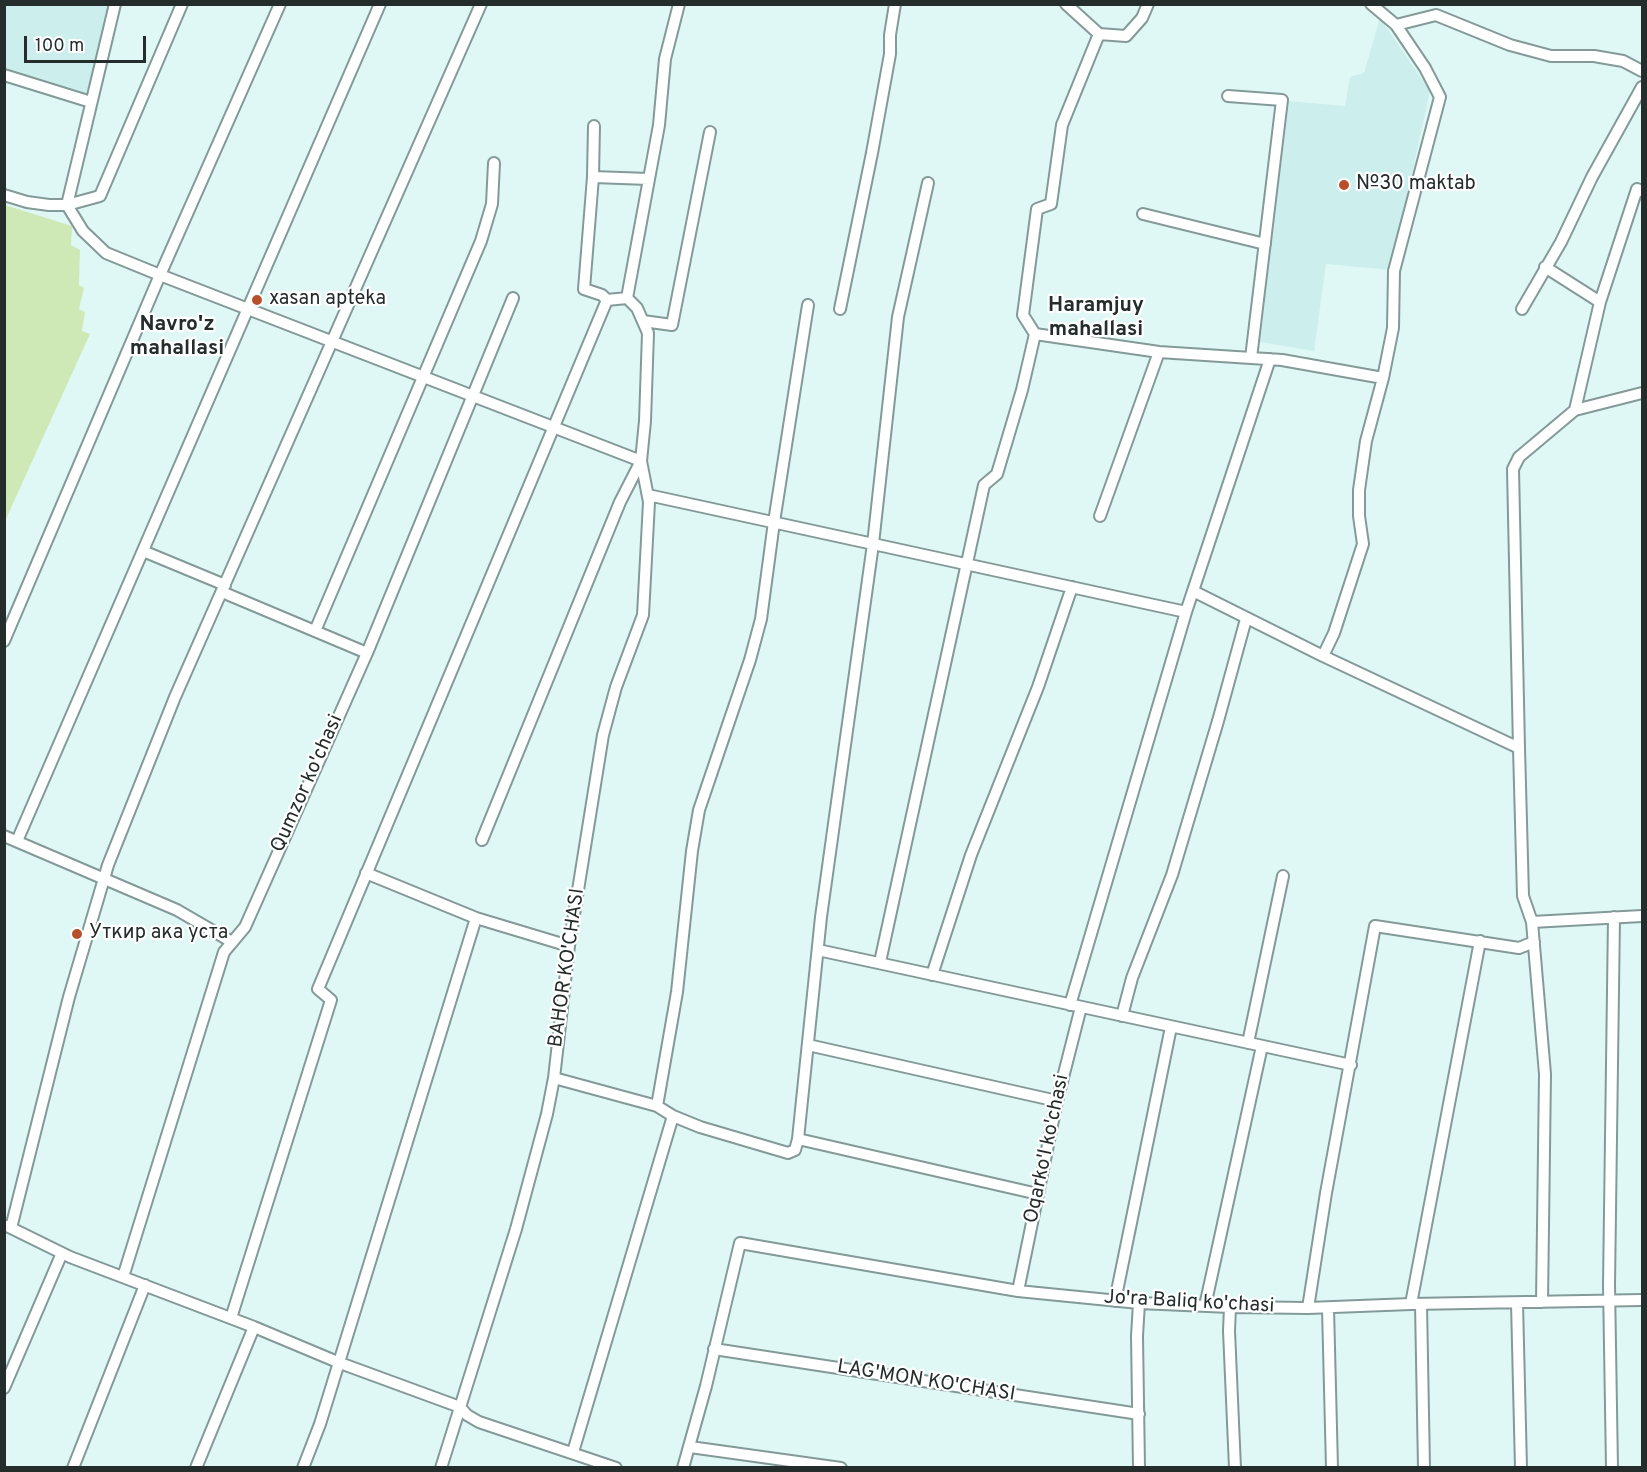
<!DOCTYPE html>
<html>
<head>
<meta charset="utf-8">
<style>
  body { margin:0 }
  #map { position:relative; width:1647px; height:1472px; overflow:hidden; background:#dff8f6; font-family:Overpass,sans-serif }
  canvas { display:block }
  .frame { position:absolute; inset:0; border:6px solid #242d2c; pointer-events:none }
  .scale { position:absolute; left:24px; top:36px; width:122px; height:27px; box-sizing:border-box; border:3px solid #242d2c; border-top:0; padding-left:8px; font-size:18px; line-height:21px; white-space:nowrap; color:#242d2c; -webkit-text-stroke:4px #fff; paint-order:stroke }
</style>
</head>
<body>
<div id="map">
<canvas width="1647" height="1472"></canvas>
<div class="frame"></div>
<div class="scale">100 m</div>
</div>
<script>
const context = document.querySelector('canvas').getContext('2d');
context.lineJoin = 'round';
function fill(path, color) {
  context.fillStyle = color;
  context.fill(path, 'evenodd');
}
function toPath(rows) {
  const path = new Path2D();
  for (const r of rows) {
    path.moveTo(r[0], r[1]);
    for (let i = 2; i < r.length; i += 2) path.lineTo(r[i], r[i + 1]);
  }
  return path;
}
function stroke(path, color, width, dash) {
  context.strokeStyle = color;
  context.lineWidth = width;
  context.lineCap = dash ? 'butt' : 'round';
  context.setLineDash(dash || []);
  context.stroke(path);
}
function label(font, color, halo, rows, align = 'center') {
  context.font = font + ' Overpass,sans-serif';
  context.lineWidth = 4.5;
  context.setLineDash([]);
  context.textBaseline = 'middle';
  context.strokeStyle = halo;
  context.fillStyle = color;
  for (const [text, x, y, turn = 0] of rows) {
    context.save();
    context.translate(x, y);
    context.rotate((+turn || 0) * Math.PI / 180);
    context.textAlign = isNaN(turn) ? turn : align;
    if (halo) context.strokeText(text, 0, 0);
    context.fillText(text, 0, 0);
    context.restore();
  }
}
fill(toPath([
  [4,5,111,5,89,94,5,69],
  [1380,18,1430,91,1391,270,1326,264,1314,351,1260,342,1289,101,1345,106,1350,77,1364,73]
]), '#cceeec');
fill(toPath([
  [5,205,72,226,71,245,80,250,79,285,84,288,79,309,85,312,82,331,90,334,5,521]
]), '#cee9b6');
const minor = toPath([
  [1066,4,1099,34,1126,36,1142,18,1148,4],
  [1396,25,1436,15,1510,45,1551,56,1594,56,1623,61,1642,71],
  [4,75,91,102],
  [1228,96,1282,100,1251,358],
  [593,177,649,179],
  [4,195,27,202,49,205,67,205,100,196,182,4],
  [67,205,83,231,106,253,160,275,641,461],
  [67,205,115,4],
  [1143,214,1265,244],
  [1545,267,1600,302],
  [627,298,659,125,665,59,679,4],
  [840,309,872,153,890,54,890,35,895,4],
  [1522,309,1561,242,1592,177,1642,87],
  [643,321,672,325,710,132],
  [1035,334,1159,352,1282,360,1383,378],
  [1575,410,1600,302,1637,189,1642,191],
  [648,495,1186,612],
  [1100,516,1159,352],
  [143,551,225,585],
  [1193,591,1323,656,1519,748,1523,896,1532,922,1545,1074,1542,1302],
  [222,592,367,653],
  [315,631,481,241,492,204,494,163],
  [4,641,160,275,280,4],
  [1323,656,1334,633,1363,544,1359,516,1359,490,1366,441,1383,378,1393,328,1394,271,1440,97,1425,68,1396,25,1371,4],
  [1519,748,1513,469,1519,457,1575,410,1642,393],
  [4,836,177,910,232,942],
  [482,840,620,502,641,461,645,421,648,333,637,308,627,298,607,300,602,295,584,289,593,177,594,126],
  [17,841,380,4],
  [366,873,476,918,569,946],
  [1532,922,1642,916],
  [818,950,1351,1065],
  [880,962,984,485,997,474,1022,390,1035,334,1023,315,1037,209,1051,204,1062,125,1099,34],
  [932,975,971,855,1038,687,1072,587],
  [1070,1005,1186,612,1270,359],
  [1122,1016,1132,978,1172,875,1218,721,1246,619],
  [1248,1043,1283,876],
  [808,1045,1057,1101],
  [554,1078,657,1106,673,1116,700,1127,788,1153,795,1150,798,1139,821,917,873,544,898,317,928,183],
  [657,1106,677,992,692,851,699,810,750,660,761,619,774,522,808,305],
  [798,1139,1038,1194],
  [7,1226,70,1257,254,1327,340,1363,460,1407,467,1415,479,1422,616,1468],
  [11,1228,69,997,108,865,175,697,481,4],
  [123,1277,224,952,245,927,367,653,513,298],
  [1018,1291,1057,1101,1081,1007],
  [1115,1301,1171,1027],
  [1139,1303,1137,1336,1139,1468],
  [1517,1303,1521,1468],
  [1411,1304,1480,941],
  [1421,1304,1424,1468],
  [1205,1306,1262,1046],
  [1230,1307,1229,1331,1235,1468],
  [1308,1308,1326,1193,1375,926,1519,948,1534,942],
  [1328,1308,1332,1468],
  [231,1318,331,1000,318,989,607,300],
  [714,1349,1139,1414],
  [4,1388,62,1253],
  [690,1447,841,1468],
  [573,1452,673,1116],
  [73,1468,145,1285],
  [196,1468,254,1327],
  [303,1468,320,1424,476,918],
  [441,1468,516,1229,547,1114,554,1078,569,946,603,735,616,687,643,615,649,502,641,461],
  [683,1468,706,1386,740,1243,1018,1291,1139,1303,1230,1307,1308,1308,1411,1304,1642,1300],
  [1612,1468,1609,1285,1614,917]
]);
stroke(minor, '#839a98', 14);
stroke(minor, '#fff', 10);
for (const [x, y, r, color] of [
  [1344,185,6,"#b64f2a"],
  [257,300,6,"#b64f2a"],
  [77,934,6,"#b64f2a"]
]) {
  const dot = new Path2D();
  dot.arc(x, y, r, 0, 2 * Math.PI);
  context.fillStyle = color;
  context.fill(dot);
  stroke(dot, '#fff', 2);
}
label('20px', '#242d2c', '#fff', [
  ["№30 maktab",1356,185],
  ["xasan apteka",269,300],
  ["Уткир ака уста",89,934]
], 'left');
label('20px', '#242d2c', '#fff', [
  ["Qumzor ko'chasi",308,784,-66],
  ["BAHOR KO'CHASI",568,968,-82],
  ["Oqarko'l ko'chasi",1048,1149,-78],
  ["Jo'ra Baliq ko'chasi",1189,1303,3],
  ["LAG'MON KO'CHASI",926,1382,9]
]);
label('bold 21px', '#242d2c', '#fff', [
  ["Haramjuy",1096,307],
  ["mahallasi",1096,331],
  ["Navro'z",177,326],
  ["mahallasi",177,350]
]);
</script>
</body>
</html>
